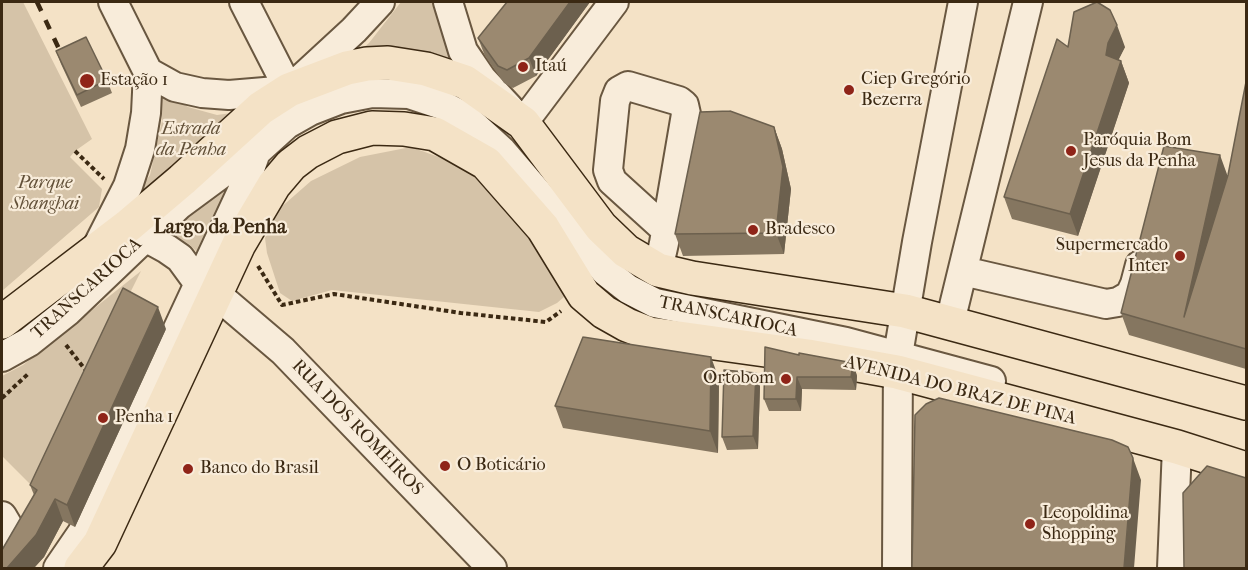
<!DOCTYPE html>
<html>
<head>
<meta charset="utf-8">
<style>
  body { margin:0 }
  #map { position:relative; width:1248px; height:570px; overflow:hidden; background:#f4e2c6; font-family:"IM FELL French Canon",serif }
  canvas { display:block }
  .frame { position:absolute; inset:0; border:3px solid #3b2913; pointer-events:none }
</style>
</head>
<body>
<div id="map">
<canvas width="1248" height="570"></canvas>
<div class="frame"></div>
</div>
<script>
const context = document.querySelector('canvas').getContext('2d');
context.lineJoin = 'round';
function fill(path, color) {
  context.fillStyle = color;
  context.fill(path, 'evenodd');
}
function toPath(rows) {
  const path = new Path2D();
  for (const r of rows) {
    path.moveTo(r[0], r[1]);
    for (let i = 2; i < r.length; i += 2) path.lineTo(r[i], r[i + 1]);
  }
  return path;
}
function stroke(path, color, width, dash) {
  context.strokeStyle = color;
  context.lineWidth = width;
  context.lineCap = dash ? 'butt' : 'round';
  context.setLineDash(dash || []);
  context.stroke(path);
}
function label(font, color, halo, rows, align = 'center') {
  context.font = font + ' "IM FELL French Canon",serif';
  context.lineWidth = 4.5;
  context.setLineDash([]);
  context.textBaseline = 'middle';
  context.strokeStyle = halo;
  context.fillStyle = color;
  for (const [text, x, y, turn = 0] of rows) {
    context.save();
    context.translate(x, y);
    context.rotate((+turn || 0) * Math.PI / 180);
    context.textAlign = isNaN(turn) ? turn : align;
    if (halo) context.strokeText(text, 0, 0);
    context.fillText(text, 0, 0);
    context.restore();
  }
}
fill(toPath([
  [2,2,23,2,92,139,75,151,70,157,102,189,99,207,2,291],
  [401,2,449,2,460,96,364,86,109,234,150,175,162,121,161,89,188,107,217,115,297,104,369,43],
  [411,147,458,164,500,197,572,290,557,303,539,312,332,290,292,301,280,293,267,253,265,238,279,209,311,181,360,157],
  [256,152,203,258,190,245,165,229],
  [141,271,33,487,2,456,2,376,23,365]
]), '#d5c3a8');
const minor = toPath([
  [244,2,289,90],
  [448,2,463,51,482,79,523,123,614,2],
  [148,72,175,87,202,93,229,95,289,90,354,30,380,2],
  [145,237,167,249,180,258,199,284],
  [96,249,128,186,140,149,146,113,148,72,113,2],
  [658,270,664,243,686,114,684,105,679,101,628,86,619,91,615,101,608,170,612,181,666,230],
  [963,271,1106,304,1118,302,1130,295,1135,284,1140,265],
  [216,294,283,351,492,568],
  [950,322,1028,2],
  [2,357,29,342,68,311,179,205,221,174,256,152,287,124,310,111,341,99,372,93,409,94,442,105,465,117,502,151,605,271,628,289,655,303,846,342,991,381],
  [2,516,18,543,14,559,5,568],
  [58,568,82,533,134,423,243,189,256,152],
  [897,568,898,355,917,242,963,2],
  [1172,568,1177,447]
]);
const major = toPath([
  [2,322,129,225,182,180,261,108,289,90,347,68,367,64,388,63,426,69,465,82,523,123,601,227,626,251,658,270,692,278,905,311,1246,403],
  [81,568,100,543,239,244,274,185,291,165,308,152,337,137,372,128,404,129,435,134,486,163,543,228,584,295,604,312,627,325,650,334,808,356,897,372,1177,447,1246,469]
]);
stroke(minor, '#695740', 32);
stroke(major, '#3b2913', 36);
stroke(toPath([
  [75,151,104,179],
  [258,266,282,305,334,294,461,313,546,322,561,311],
  [66,345,87,372],
  [2,398,28,374]
]), '#3b2913', 4, [4.5, 3]);
stroke(minor, '#f8ecda', 28);
stroke(major, '#f4e2c6', 33);
stroke(toPath([
  [37,2,67,66]
]), '#3b2913', 4.5, [10, 10]);
fill(toPath([
  [507,2,590,2,536,76,513,88,504,83,485,56,478,38],
  [1068,47,1125,47,1118,60,1121,61,1129,83,1078,236,1012,219,1004,197],
  [56,51,107,80,112,93,81,107,61,64],
  [1246,82,1246,369,1129,335,1121,313,1228,176],
  [774,127,782,149,791,189,784,254,683,256,675,234],
  [166,329,75,527,63,521,44,557,34,568,2,568,34,495,30,485],
  [799,355,853,363,857,376,856,390,802,389,801,411,769,411,764,399],
  [756,373,760,386,758,449,727,450,722,437],
  [719,379,718,453,563,428,555,406]
]), '#857660');
fill(toPath([
  [570,2,590,2,536,76,529,58],
  [1117,25,1125,47,1116,65,1106,55,1108,43],
  [1121,61,1129,83,1078,236,1070,214],
  [774,127,782,149,791,189,784,254,776,233],
  [1220,155,1228,177,1184,317],
  [158,307,166,329,75,527,67,505],
  [711,357,719,379,718,453,710,431],
  [853,363,857,376,856,390,851,377],
  [756,373,760,386,758,449,753,436],
  [797,377,802,389,801,411,796,399],
  [1133,458,1141,480,1134,568,1124,568],
  [55,499,63,521,44,557,34,568,7,568]
]), '#6c604e');
const building = toPath([
  [507,2,570,2,529,58,507,70,498,66,478,38,507,2],
  [1097,2,1110,10,1117,25,1108,43,1106,55,1121,61,1070,214,1004,197,1057,39,1068,47,1074,12,1097,2],
  [86,37,107,80,77,95,56,51,86,37],
  [1246,82,1246,349,1121,313,1164,146,1220,155,1184,317,1228,175,1246,82],
  [730,111,774,127,783,167,776,233,675,234,700,112,730,111],
  [123,288,158,307,67,505,55,499,36,535,7,568,2,568,2,550,37,490,30,485,123,288],
  [583,337,711,357,710,431,555,406,583,337],
  [765,347,799,355,799,353,853,363,851,377,797,377,796,399,764,399,765,347],
  [724,370,756,373,753,436,722,437,724,370],
  [939,398,1112,440,1128,447,1133,458,1124,568,912,568,915,415,926,404,939,398],
  [1207,466,1246,478,1246,568,1184,568,1183,493,1207,466]
]);
fill(building, '#9b8970');
stroke(building, '#6c604e', 1.5);
for (const [x, y, r, color] of [
  [523,67,6,"#8f2418"],
  [87,81,8,"#8f2418"],
  [849,90,6,"#8f2418"],
  [1071,151,6,"#8f2418"],
  [753,230,6,"#8f2418"],
  [1180,256,6,"#8f2418"],
  [786,379,6,"#8f2418"],
  [103,418,6,"#8f2418"],
  [445,466,6,"#8f2418"],
  [188,469,6,"#8f2418"],
  [1030,524,6,"#8f2418"]
]) {
  const dot = new Path2D();
  dot.arc(x, y, r, 0, 2 * Math.PI);
  context.fillStyle = color;
  context.fill(dot);
  stroke(dot, '#f8ecda', 2);
}
label('18px', '#3b2913', '#f8ecda', [
  ["Itaú",535,67],
  ["Ciep Gregório",861,80],
  ["Bezerra",861,101],
  ["Estação 1",100,81],
  ["Paróquia Bom",1083,141],
  ["Jesus da Penha",1083,162],
  ["Bradesco",765,230],
  ["Supermercado",1168,246,"right"],
  ["Inter",1168,267,"right"],
  ["Ortobom",774,379,"right"],
  ["Penha 1",115,418],
  ["O Boticário",457,466],
  ["Banco do Brasil",200,469],
  ["Leopoldina",1042,514],
  ["Shopping",1042,535]
], 'left');
label('italic 18px', '#625038', '#f8ecda', [
  ["Estrada",191,130],
  ["da Penha",191,151],
  ["Parque",45,184],
  ["Shanghai",45,205]
]);
label('18px', '#3b2913', '#f8ecda', [
  ["TRANSCARIOCA",87,289,-42],
  ["TRANSCARIOCA",728,317,12],
  ["AVENIDA DO BRAZ DE PINA",960,391,14],
  ["RUA DOS ROMEIROS",357,428,46]
]);
label('bold 20px', '#3b2913', '#f8ecda', [
  ["Largo da Penha",220,228]
]);
</script>
</body>
</html>
